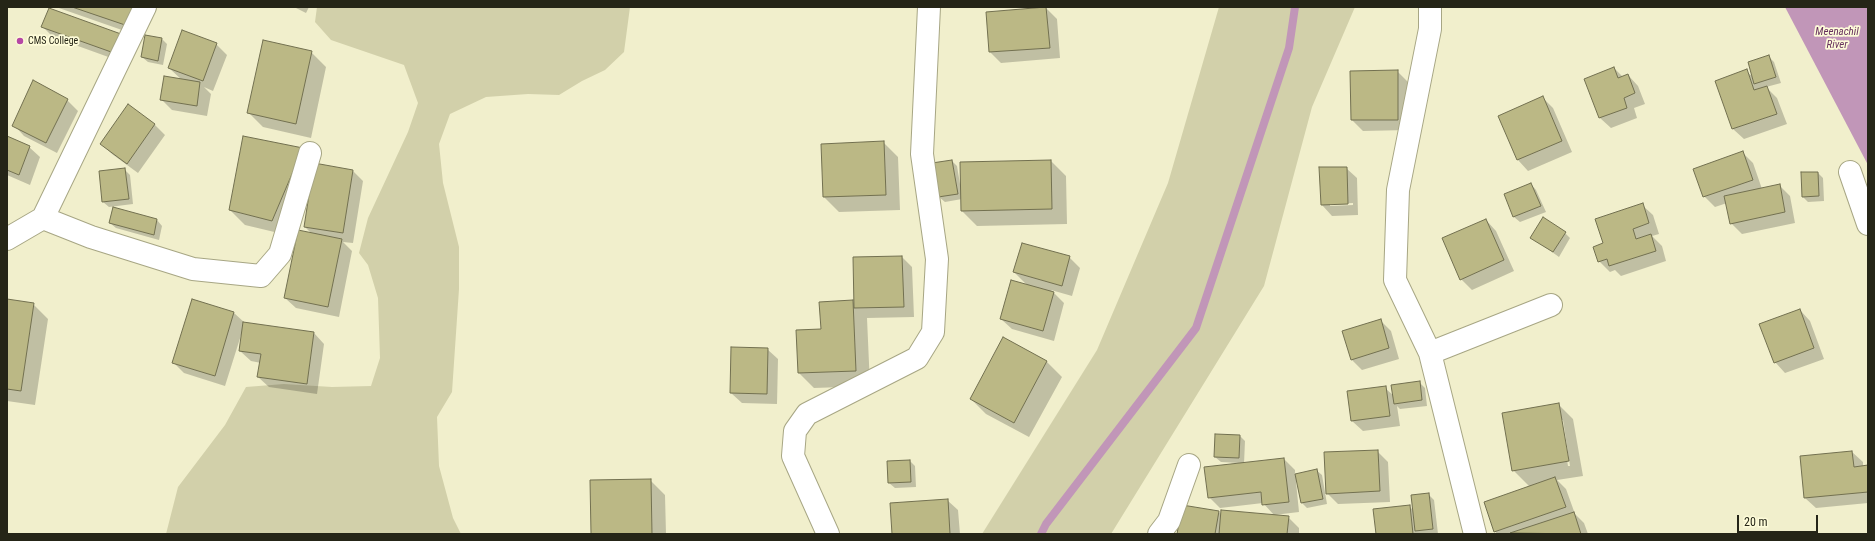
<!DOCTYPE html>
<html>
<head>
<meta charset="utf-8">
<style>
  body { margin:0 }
  #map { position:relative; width:1875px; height:541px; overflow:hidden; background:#f1efcc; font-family:"Roboto Condensed",sans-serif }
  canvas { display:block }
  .frame { position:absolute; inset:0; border:8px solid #252517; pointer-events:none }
  .scale { position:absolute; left:1737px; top:515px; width:81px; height:18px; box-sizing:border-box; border:2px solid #252517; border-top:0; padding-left:5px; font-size:12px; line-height:14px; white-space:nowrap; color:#252517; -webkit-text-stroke:3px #fefcd9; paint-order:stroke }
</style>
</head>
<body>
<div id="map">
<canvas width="1875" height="541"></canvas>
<div class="frame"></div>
<div class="scale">20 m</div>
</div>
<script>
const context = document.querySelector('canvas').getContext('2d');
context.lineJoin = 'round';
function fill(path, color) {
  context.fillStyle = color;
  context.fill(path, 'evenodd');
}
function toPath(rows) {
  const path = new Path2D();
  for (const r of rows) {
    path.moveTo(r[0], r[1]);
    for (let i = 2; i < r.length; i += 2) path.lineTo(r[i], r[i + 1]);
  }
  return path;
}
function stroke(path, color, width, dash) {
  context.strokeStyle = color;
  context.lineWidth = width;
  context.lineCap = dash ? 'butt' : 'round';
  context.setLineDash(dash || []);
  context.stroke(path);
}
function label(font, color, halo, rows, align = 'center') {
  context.font = font + ' "Roboto Condensed",sans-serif';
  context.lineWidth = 3.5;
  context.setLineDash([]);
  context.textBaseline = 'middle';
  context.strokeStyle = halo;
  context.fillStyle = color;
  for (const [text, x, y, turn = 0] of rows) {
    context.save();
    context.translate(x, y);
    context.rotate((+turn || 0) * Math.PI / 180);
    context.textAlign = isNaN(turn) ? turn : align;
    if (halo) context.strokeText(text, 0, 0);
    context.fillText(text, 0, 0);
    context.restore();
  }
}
fill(toPath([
  [317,7,630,7,624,52,605,70,582,81,559,95,528,94,486,97,450,114,439,144,443,183,459,247,459,289,452,392,437,417,439,466,453,518,461,534,166,534,178,487,225,425,246,387,284,384,332,387,371,386,380,358,378,298,368,265,359,253,368,218,408,132,418,103,404,65,331,40,315,22],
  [1219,7,1355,7,1312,107,1264,286,1111,534,982,534,1097,350,1168,183]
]), '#d2d0aa');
fill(toPath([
  [1785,7,1868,7,1868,165]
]), '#c196b8');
fill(toPath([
  [56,7,152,7,142,37],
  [294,7,309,7,306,13],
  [1046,8,1057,19,1060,58,1001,63,990,52,987,13],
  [43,27,120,35,125,63,53,37],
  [162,39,167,44,163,65,148,62,142,57],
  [216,44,227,55,213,91,204,87,211,94,207,116,172,110,161,99,182,80,169,68],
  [311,52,326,67,311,138,263,127,248,112],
  [1769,57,1774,62,1781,83,1766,87,1777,98,1787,124,1744,139,1733,129,1717,81,1746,71,1754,78],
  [1614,68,1623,77,1628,75,1638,86,1645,104,1634,108,1637,118,1611,128,1600,118,1585,79],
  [1397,71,1408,82,1408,130,1363,131,1352,120],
  [1542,97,1553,108,1572,152,1528,171,1518,160,1499,116],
  [67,100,78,111,57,153,24,136,14,125],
  [128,106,155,125,165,135,138,173,112,154,101,143],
  [7,137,29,147,40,157,30,185,7,175],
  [244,137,317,165,353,171,363,181,353,243,343,242,352,251,339,317,296,308,285,298,312,234,305,227,313,175,287,235,245,225,230,210],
  [883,142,898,157,900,210,839,212,824,197,822,145],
  [1743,153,1753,163,1762,189,1780,186,1790,196,1795,223,1742,234,1731,223,1727,203,1715,207,1704,196],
  [952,161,957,166,960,184,1051,161,1066,176,1067,224,977,226,962,211,962,199,945,202,939,197,934,164],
  [1320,168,1346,168,1357,178,1358,215,1332,216,1322,205],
  [1353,203,1353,205,1330,206,1330,204],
  [124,169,130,175,133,204,109,207,103,202],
  [1818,173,1823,178,1824,201,1808,202,1803,197],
  [1531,184,1536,190,1546,212,1520,222,1514,217,1505,195],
  [1642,205,1653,215,1659,234,1652,236,1662,246,1666,261,1621,276,1615,270,1610,272,1599,261,1604,244],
  [114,209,157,220,162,226,159,240,116,228,110,223],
  [1486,220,1496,231,1514,271,1472,290,1461,279],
  [1565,233,1570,238,1559,257,1531,237],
  [902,257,912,267,914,317,867,318,870,386,814,388,799,373,822,330,852,301,855,304],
  [1069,257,1080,268,1072,296,1051,290,1064,303,1054,341,1012,329,1001,319,1027,285,1014,272],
  [7,300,33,304,48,319,35,405,7,401],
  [193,300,234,313,245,323,314,333,324,344,317,394,269,387,258,377,261,363,251,361,240,351,242,332,225,386,184,373,174,363],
  [1800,310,1810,321,1824,359,1785,373,1775,362],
  [1380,320,1391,331,1399,359,1362,370,1352,360,1343,331],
  [1003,339,1047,362,1062,377,1029,437,986,414,971,399],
  [767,349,778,359,777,404,742,403,731,393],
  [1419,382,1425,388,1427,406,1400,409,1397,406,1400,426,1363,431,1352,421,1385,388,1394,396],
  [1558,404,1573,419,1583,476,1557,480,1566,489,1575,514,1584,523,1588,534,1497,534,1495,531,1530,487,1513,470],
  [1561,420,1563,420,1570,466,1568,466],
  [1240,436,1245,441,1244,464,1284,459,1295,470,1295,475,1316,470,1322,475,1327,504,1307,508,1302,503,1297,481,1296,482,1299,512,1274,515,1263,503,1220,508,1209,497,1239,463,1221,462,1215,457],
  [1377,451,1388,462,1390,502,1338,504,1327,493],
  [1852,452,1863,462,1863,467,1868,466,1868,503,1816,508,1805,498],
  [910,461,915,466,916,487,895,488,889,483],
  [650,480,665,495,666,534,592,534],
  [1428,494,1434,500,1438,534,1377,534,1409,506,1414,511],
  [947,500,958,510,960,534,893,534],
  [1183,506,1219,512,1222,515,1288,517,1299,528,1299,534,1178,534]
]), '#0003');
stroke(toPath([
  [1041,534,1046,524,1196,328,1289,48,1295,7]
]), '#c196b8', 8);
const building = toPath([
  [72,7,138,7,131,27,72,7],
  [1046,7,1050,48,989,52,986,12,1046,7],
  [49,8,121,34,114,53,41,27,49,8],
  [182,30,217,43,203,81,168,68,182,30],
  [145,35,162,38,158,61,141,57,145,35],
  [263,40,312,51,296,124,247,113,263,40],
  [1769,55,1776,77,1754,84,1748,62,1769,55],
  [1614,67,1618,78,1628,74,1635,93,1624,98,1627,108,1599,118,1584,79,1614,67],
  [1747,69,1754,90,1767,86,1777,114,1732,129,1715,81,1747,69],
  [1398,70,1398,120,1351,120,1350,71,1398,70],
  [164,76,200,82,197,106,160,100,164,76],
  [33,80,68,99,46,143,12,126,33,80],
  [1543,96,1562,141,1517,160,1498,116,1543,96],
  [128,104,155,124,127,164,100,144,128,104],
  [7,136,30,146,19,175,7,170,7,136],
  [243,136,303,148,272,221,229,210,243,136],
  [884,141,886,195,823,197,821,144,884,141],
  [1743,151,1753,180,1703,197,1693,169,1743,151],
  [952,160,958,194,938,197,932,163,952,160],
  [1051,160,1052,209,961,211,960,162,1051,160],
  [314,163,353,170,343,233,304,227,314,163],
  [1319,167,1347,167,1348,204,1321,205,1319,167],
  [125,168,129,199,102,202,99,171,125,168],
  [1801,172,1818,172,1819,196,1802,197,1801,172],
  [1531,183,1541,206,1513,217,1504,194,1531,183],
  [1780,184,1785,212,1730,224,1724,196,1780,184],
  [1643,203,1649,223,1633,229,1636,239,1651,234,1656,251,1609,266,1607,259,1598,262,1593,247,1603,243,1595,219,1643,203],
  [113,207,157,219,154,235,109,223,113,207],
  [1543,217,1566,232,1553,252,1530,238,1543,217],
  [1486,219,1504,260,1460,280,1442,238,1486,219],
  [298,230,342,239,328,307,284,298,298,230],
  [1022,243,1070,256,1062,286,1013,272,1022,243],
  [902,256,904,307,854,308,853,257,902,256],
  [1011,280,1054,292,1043,331,1000,319,1011,280],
  [7,299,34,303,21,391,7,389,7,299],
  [192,299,234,312,215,376,172,363,192,299],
  [853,300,856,371,798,373,796,330,821,329,819,302,853,300],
  [1800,309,1814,348,1774,363,1759,324,1800,309],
  [1381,319,1389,348,1351,360,1342,331,1381,319],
  [243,322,314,332,307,384,257,377,261,354,239,351,243,322],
  [1003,337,1047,361,1014,423,970,399,1003,337],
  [731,347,768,348,767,394,730,393,731,347],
  [1420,381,1422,400,1394,404,1391,385,1420,381],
  [1386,386,1390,416,1351,421,1347,391,1386,386],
  [1559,403,1569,461,1512,471,1502,413,1559,403],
  [1215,434,1240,435,1239,458,1214,457,1215,434],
  [1378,450,1380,491,1326,494,1324,452,1378,450],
  [1852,451,1854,467,1868,465,1868,492,1804,498,1800,456,1852,451],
  [1284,458,1289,502,1262,505,1261,492,1208,498,1204,467,1284,458],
  [910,460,911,482,888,483,887,461,910,460],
  [1317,469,1323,499,1301,503,1295,474,1317,469],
  [1555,477,1566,507,1494,532,1484,502,1555,477],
  [651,479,652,534,591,534,590,480,651,479],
  [1429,493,1433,529,1415,531,1411,495,1429,493],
  [948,499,950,534,892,534,890,503,948,499],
  [1182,505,1219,511,1215,534,1177,534,1182,505],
  [1410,505,1413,534,1376,534,1373,509,1410,505],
  [1221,510,1289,516,1287,534,1219,534,1221,510],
  [1574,512,1581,534,1510,533,1574,512]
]);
fill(building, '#bbb885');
stroke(building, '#727050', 1);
const minor = toPath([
  [1430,7,1430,29,1398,190,1395,280,1430,353,1475,534],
  [1850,172,1868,224],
  [43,218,91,237,193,269,261,276,280,254,310,153],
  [7,239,43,218,145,7],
  [1430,353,1551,305],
  [828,534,793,456,795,431,807,414,917,358,933,332,937,259,922,154,929,7],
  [1159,534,1169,521,1189,465]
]);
stroke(minor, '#a7a684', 24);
stroke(minor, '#fff', 22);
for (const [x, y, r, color] of [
  [20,41,4,"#b547a5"]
]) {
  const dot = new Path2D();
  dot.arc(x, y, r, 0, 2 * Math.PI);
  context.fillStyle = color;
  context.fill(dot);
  stroke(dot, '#fefcd9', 1.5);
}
label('10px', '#252517', '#fefcd9', [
  ["CMS College",28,41]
], 'left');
label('italic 11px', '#68325f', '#fefcd9', [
  ["Meenachil",1837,32],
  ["River",1837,45]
]);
</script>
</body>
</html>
